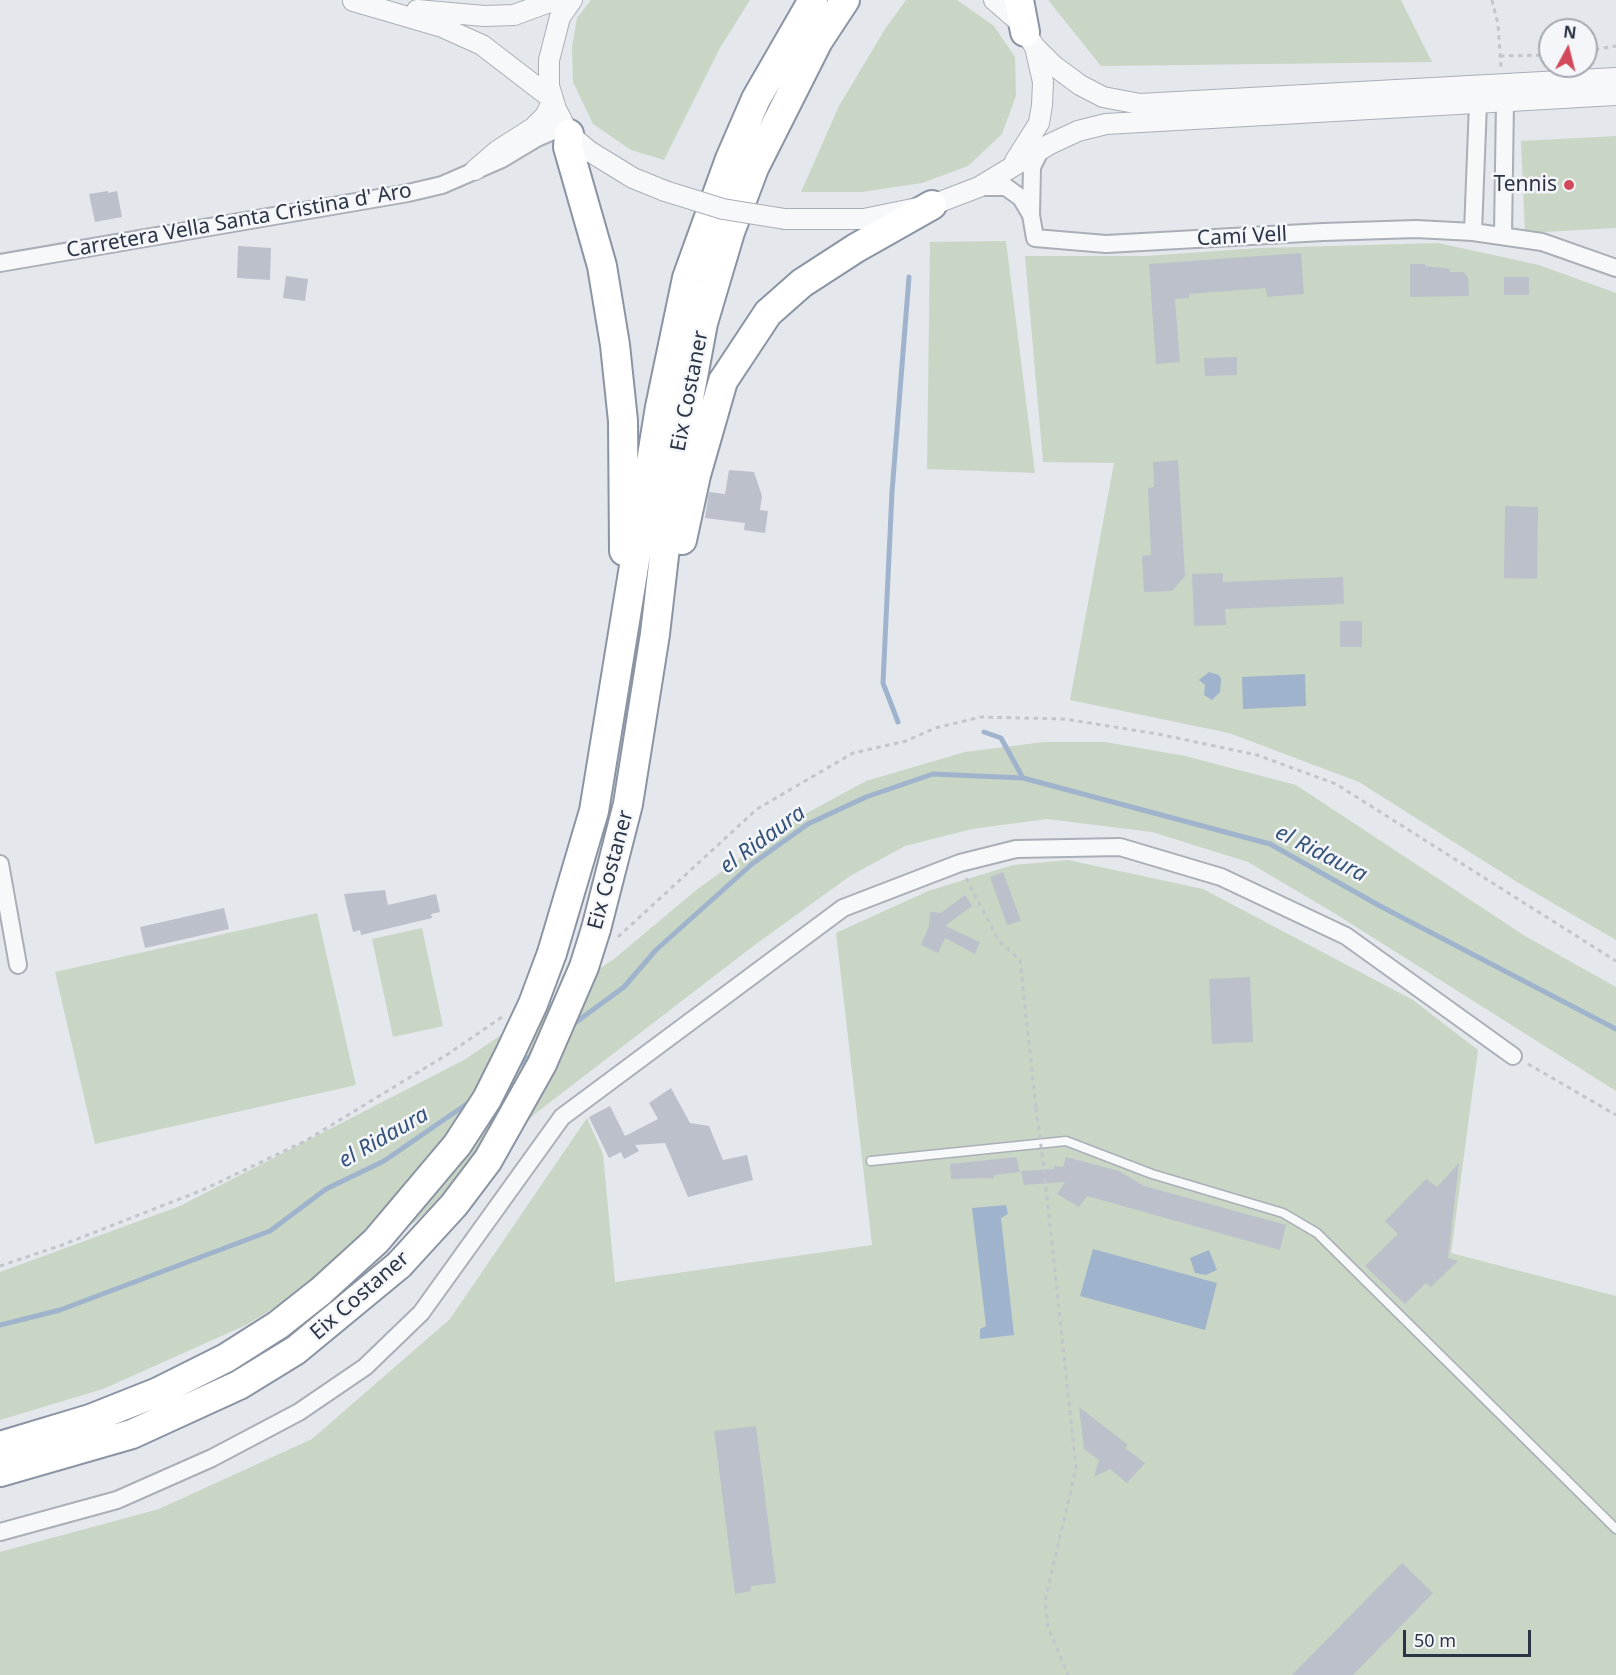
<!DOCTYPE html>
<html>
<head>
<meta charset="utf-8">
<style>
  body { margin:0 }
  #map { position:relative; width:1616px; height:1675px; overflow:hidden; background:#e4e7ec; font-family:"Noto Sans",sans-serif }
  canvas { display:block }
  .north { position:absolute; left:1538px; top:18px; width:60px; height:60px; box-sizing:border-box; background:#f4f6f9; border:2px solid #a4a8b1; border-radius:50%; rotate:7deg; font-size:16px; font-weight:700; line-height:24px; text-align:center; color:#2b3445 }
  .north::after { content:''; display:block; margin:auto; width:21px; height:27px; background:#d1495b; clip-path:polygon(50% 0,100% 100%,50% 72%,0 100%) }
  .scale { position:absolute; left:1403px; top:1630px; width:128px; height:27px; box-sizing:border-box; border:3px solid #2b3445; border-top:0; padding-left:8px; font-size:18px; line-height:21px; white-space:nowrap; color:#2b3445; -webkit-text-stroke:4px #f4f6f9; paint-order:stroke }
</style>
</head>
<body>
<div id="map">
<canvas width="1616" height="1675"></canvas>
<div class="north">N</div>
<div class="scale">50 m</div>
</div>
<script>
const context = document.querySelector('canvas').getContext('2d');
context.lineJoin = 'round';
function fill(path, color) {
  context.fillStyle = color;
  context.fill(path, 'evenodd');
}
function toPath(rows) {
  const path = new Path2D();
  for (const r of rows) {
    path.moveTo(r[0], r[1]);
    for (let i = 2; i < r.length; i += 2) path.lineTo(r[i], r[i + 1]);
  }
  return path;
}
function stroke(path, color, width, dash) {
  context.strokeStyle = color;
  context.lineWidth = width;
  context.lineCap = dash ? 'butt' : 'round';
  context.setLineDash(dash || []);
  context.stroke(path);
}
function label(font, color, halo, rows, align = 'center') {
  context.font = font + ' "Noto Sans",sans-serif';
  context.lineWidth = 5;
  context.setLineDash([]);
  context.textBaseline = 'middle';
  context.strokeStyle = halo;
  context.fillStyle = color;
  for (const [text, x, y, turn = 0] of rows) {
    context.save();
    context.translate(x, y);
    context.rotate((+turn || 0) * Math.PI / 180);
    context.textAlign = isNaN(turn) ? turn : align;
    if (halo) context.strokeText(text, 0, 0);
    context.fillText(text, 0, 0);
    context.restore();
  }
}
fill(toPath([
  [591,0,750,0,720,48,664,160,631,150,593,124,573,82,572,47,577,18],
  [906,0,957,0,994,26,1015,57,1016,96,1002,134,968,166,922,183,862,192,801,192,839,106,885,29],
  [1048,0,1401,0,1432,62,1101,66],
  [1616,136,1616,228,1525,233,1521,141],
  [1006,241,1035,473,927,469,930,242],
  [1438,243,1539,265,1616,293,1616,940,1517,882,1359,782,1229,733,1070,700,1114,463,1043,462,1025,256,1145,256,1260,248],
  [1044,742,1105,742,1185,756,1296,785,1525,936,1616,987,1616,1091,1334,913,1248,862,1152,832,1047,819,972,829,905,846,850,876,752,947,536,1113,415,1222,246,1325,103,1389,0,1420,0,1272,180,1206,464,1060,614,959,695,891,785,825,866,781,965,752],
  [1068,860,1203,889,1413,1000,1478,1050,1451,1253,1616,1296,1616,1675,0,1675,0,1552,159,1509,312,1439,450,1319,587,1118,603,1154,615,1282,872,1245,836,933,928,891,1013,865],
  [317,913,356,1085,95,1144,55,972],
  [422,928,443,1026,393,1037,372,939]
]), '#c9d6c5');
fill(toPath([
  [1209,672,1219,675,1221,679,1220,692,1212,700,1204,695,1205,685,1199,680],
  [1305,674,1306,706,1243,709,1242,677],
  [1006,1205,1008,1214,1001,1218,1014,1335,980,1339,980,1329,986,1326,972,1208],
  [1093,1249,1217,1283,1205,1330,1080,1296],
  [1209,1250,1217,1270,1206,1275,1195,1273,1190,1258]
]), '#9fb4cc');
stroke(toPath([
  [898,722,883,683,892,492,909,277],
  [984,732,1001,738,1023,778],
  [572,1025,624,987,656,950,752,864,808,824,866,797,933,774,1023,778,1270,844,1380,906,1616,1029],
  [517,1067,533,1054],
  [0,1325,60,1310,270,1231,326,1189,384,1161,471,1101]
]), '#9fb4cc', 5);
fill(toPath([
  [108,191,108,193,117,191,122,217,95,222,89,194],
  [238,246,271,248,270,280,237,278],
  [1301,253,1304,294,1267,297,1266,288,1189,294,1189,298,1175,299,1180,362,1156,364,1149,264],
  [1410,264,1425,264,1425,266,1450,269,1450,272,1463,272,1468,277,1469,296,1410,297],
  [286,276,308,279,305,301,283,298],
  [1504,277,1529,277,1529,295,1504,295],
  [1237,357,1237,375,1205,376,1204,358],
  [1178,460,1185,576,1172,591,1144,592,1142,556,1151,555,1148,488,1154,487,1153,462],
  [729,470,754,472,762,496,760,510,768,511,765,533,744,530,745,523,705,518,709,492,725,494],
  [1505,506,1538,507,1537,579,1504,578],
  [1223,573,1223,582,1343,577,1344,604,1225,609,1226,625,1194,626,1192,574],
  [1340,621,1362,621,1362,647,1340,647],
  [1003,872,1021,921,1007,925,990,877],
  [385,890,388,905,436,894,440,912,431,914,432,918,361,935,360,930,353,932,344,894],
  [965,895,972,906,945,926,980,942,975,954,945,938,938,953,921,945,929,926,930,912,941,913],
  [224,908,229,929,145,948,140,927],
  [1250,977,1253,1042,1212,1044,1209,979],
  [671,1088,690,1123,709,1126,723,1160,747,1155,753,1180,688,1197,665,1143,635,1145,639,1151,624,1159,621,1152,609,1158,589,1117,610,1106,625,1136,658,1119,649,1103],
  [1016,1157,1020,1172,994,1175,994,1178,951,1179,950,1164],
  [1066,1157,1119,1171,1144,1186,1286,1225,1280,1250,1087,1196,1079,1207,1057,1194,1065,1182,1024,1185,1021,1171,1054,1169,1054,1166,1063,1167],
  [1459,1163,1448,1258,1458,1261,1431,1287,1426,1283,1405,1304,1365,1266,1398,1234,1385,1221,1426,1179,1437,1187],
  [1079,1407,1128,1445,1125,1448,1145,1463,1127,1483,1110,1469,1094,1477,1099,1460,1084,1449],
  [756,1426,776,1583,751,1586,751,1591,735,1594,714,1431],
  [1402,1563,1433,1593,1353,1675,1292,1675]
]), '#bbc0ca');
const service = toPath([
  [871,1161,1066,1141,1152,1174,1283,1213,1317,1233,1616,1529]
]);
const minor = toPath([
  [1041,149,1032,167,1031,215,1035,238,1106,244,1323,232,1416,229,1473,232,1542,242,1616,268],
  [979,187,1006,187,1021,198,1031,215],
  [1473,232,1478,103],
  [1503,235,1505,101],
  [0,263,408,193,442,185,502,159,537,138,565,126],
  [0,864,18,965],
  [0,1532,117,1500,212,1458,299,1412,365,1367,421,1313,562,1117,843,908,960,863,1016,849,1120,847,1221,877,1346,936,1513,1056]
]);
const tertiary = toPath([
  [572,0,560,17,549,60,549,86,556,109,569,134,589,151,633,178,665,191],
  [994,0,1017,20,1035,47,1053,65,1080,85,1103,97,1140,104,1616,78],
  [353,1,442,27,482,45,551,98],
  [417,10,484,16,514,15,555,0],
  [1015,161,1039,123,1042,105,1043,82,1035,47],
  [475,170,497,151,533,128,546,115,552,101],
  [785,219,864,219,932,205,979,187,1050,144,1078,131,1106,124,1616,95]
]);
const motorway = toPath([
  [1019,0,1025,32],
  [569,134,568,147,602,266,615,345,623,421,624,551],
  [682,540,696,475,723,381,768,313,802,283,856,248,932,205],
  [596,929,628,804,655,634,671,495,703,323,730,232,754,168,818,41,845,0],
  [552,953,594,811,660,407,687,278,730,159,756,99,813,0],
  [0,1446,90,1419,158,1392,226,1358,278,1325,321,1291],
  [0,1472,132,1434,239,1385,296,1350,399,1265]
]);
stroke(service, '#a9aeb7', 11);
stroke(minor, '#a9aeb7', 20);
stroke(tertiary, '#a9aeb7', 22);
stroke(motorway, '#8b94a3', 32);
stroke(toPath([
  [1492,0,1498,24,1501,67],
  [1586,51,1616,46],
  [1500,56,1550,55],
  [966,878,999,941,1020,960,1036,1108],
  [618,937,757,809,853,753,906,741,935,728,981,717,1065,719,1158,734,1257,755,1336,784,1616,961],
  [1528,1064,1616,1115],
  [1044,1169,1076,1468,1045,1601,1048,1627,1068,1675],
  [0,1266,62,1245,205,1189,307,1140,448,1054,502,1017]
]), '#c2c5cb', 3, [4.5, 4.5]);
stroke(service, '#f7f8fa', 8);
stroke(minor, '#f7f8fa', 16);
stroke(tertiary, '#f7f8fa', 20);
stroke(motorway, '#fff', 28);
const tertiaryBridge = toPath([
  [665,191,723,209,785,219]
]);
const motorwayBridge = toPath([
  [399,1265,454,1205,488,1160,542,1064,584,967,596,929],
  [321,1291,376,1241,457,1145,487,1099,510,1053,533,1004,552,953]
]);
stroke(tertiaryBridge, '#a9aeb7', 22, []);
stroke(motorwayBridge, '#8b94a3', 32, []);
stroke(toPath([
  [1036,1108,1044,1169]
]), '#c2c5cb', 3, [4.5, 4.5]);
stroke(tertiaryBridge, '#f7f8fa', 20);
stroke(motorwayBridge, '#fff', 28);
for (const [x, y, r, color] of [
  [1569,185,6,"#d1495b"]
]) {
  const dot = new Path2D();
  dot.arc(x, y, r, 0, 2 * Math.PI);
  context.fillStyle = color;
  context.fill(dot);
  stroke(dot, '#f4f6f9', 2);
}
label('21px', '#2b3445', '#f4f6f9', [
  ["Tennis",1557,185]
], 'right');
label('21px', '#2b3445', '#f4f6f9', [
  ["Carretera Vella Santa Cristina d' Aro",239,221,-10],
  ["Camí Vell",1242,237,-3],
  ["Eix Costaner",690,391,-79],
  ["Eix Costaner",611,870,-75],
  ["Eix Costaner",360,1296,-41]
]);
label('italic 22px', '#34527a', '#f4f6f9', [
  ["el Ridaura",763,840,-36],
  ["el Ridaura",1321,854,27],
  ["el Ridaura",384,1138,-30]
]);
</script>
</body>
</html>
